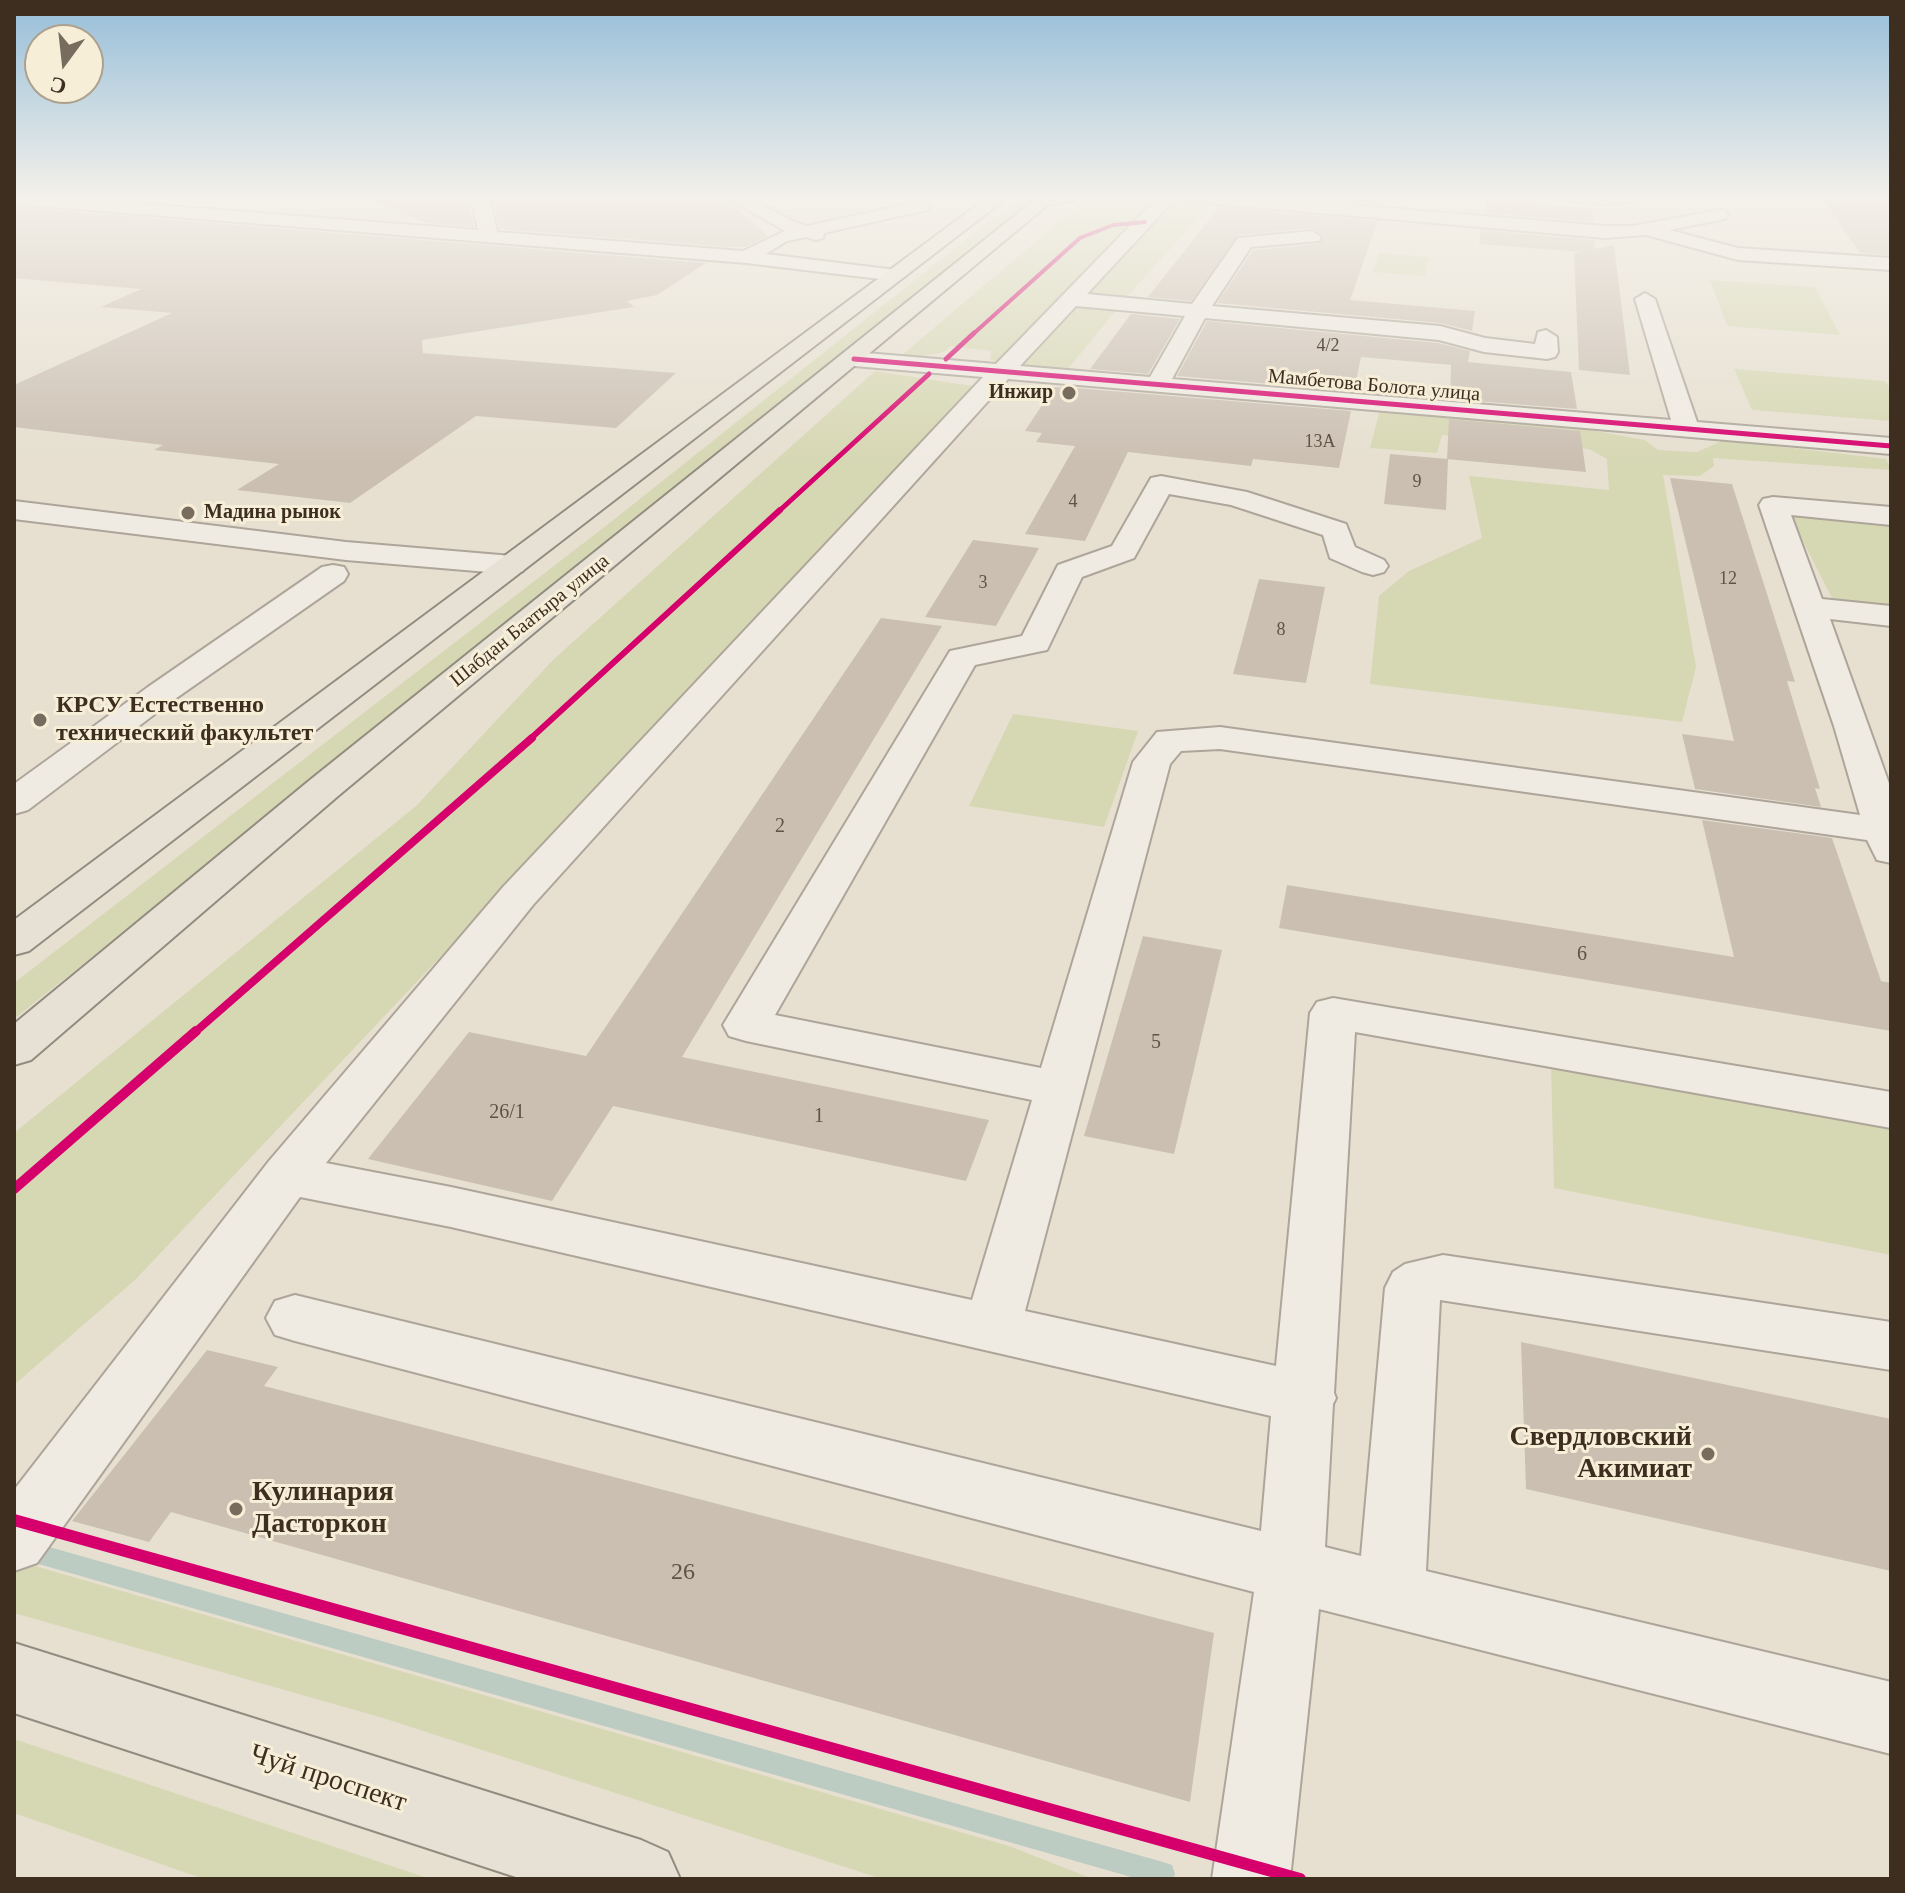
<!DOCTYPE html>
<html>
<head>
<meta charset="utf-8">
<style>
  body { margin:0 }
  #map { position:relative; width:1905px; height:1893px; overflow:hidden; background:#e7e0d1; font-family:Georgia,serif }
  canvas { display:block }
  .frame { position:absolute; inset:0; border:16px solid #3d2e20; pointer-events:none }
  .north { position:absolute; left:24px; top:24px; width:80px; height:80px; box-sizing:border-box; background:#f7eed8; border:2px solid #ada18e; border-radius:50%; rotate:195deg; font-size:22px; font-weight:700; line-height:32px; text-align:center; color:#3d2e20 }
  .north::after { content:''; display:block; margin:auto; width:28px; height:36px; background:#786c5e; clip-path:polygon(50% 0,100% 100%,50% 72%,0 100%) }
</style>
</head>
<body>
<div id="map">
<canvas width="1905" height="1893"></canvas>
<div class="frame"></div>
<div class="north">С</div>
</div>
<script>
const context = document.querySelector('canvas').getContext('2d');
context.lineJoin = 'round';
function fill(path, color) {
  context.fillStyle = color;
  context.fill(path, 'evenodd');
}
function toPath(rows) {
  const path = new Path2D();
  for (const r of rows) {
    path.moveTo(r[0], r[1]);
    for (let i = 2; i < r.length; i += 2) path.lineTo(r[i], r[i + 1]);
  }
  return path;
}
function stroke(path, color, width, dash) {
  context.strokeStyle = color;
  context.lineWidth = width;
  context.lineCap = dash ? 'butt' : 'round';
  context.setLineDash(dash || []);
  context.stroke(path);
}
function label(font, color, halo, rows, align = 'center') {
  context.font = font + ' Georgia,serif';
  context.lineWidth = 6;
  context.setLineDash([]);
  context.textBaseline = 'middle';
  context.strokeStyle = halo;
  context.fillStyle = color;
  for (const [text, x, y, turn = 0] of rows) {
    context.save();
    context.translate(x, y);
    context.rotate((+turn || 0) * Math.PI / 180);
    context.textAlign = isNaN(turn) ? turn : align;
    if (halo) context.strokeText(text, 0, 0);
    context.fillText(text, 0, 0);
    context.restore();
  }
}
fill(toPath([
  [1019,197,1036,197,638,522,14,1019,14,983,616,518],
  [1088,197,1217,197,1132,291,1067,370,1001,364,990,359,991,351,951,346,944,352,918,357,902,355],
  [1379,253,1429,257,1425,276,1372,272],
  [1710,280,1815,287,1840,335,1727,326],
  [1734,369,1885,381,1891,389,1891,421,1752,410],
  [875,371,979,387,135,1280,14,1385,14,1133,416,806,554,659],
  [1380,409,1574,427,1645,440,1658,450,1697,452,1724,440,1886,459,1891,470,1713,458,1714,466,1700,476,1663,475,1696,667,1682,722,1370,684,1379,596,1409,571,1482,538,1469,476,1609,490,1607,459,1589,449,1442,435,1437,453,1370,448],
  [1788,512,1891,521,1891,606,1833,600],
  [1013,714,1138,731,1104,827,969,806],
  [1551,1065,1891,1128,1891,1255,1554,1188],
  [14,1560,1009,1846,1093,1879,882,1879,383,1718,14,1613],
  [14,1739,430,1879,204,1879,14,1813]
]), '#d6d7b3');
fill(toPath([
  [28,1541,1163,1862,1172,1865,1175,1874,1173,1879,1138,1879,28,1561,21,1558,18,1551,21,1544,28,1541]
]), '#bcccc2');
fill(toPath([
  [365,197,468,197,474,227,426,223],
  [492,197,723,197,768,236,745,247,730,247,499,229],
  [1289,197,1386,197,1383,205],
  [1821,197,1867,197,1871,202,1891,203,1891,255,1860,253],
  [1486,200,1592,208,1593,222,1484,213],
  [14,207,706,263,657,295,627,301,634,307,422,340,423,353,676,373,616,428,476,416,350,503,237,490,279,464,154,450,163,445,14,427,14,385,172,313,101,307,141,289,14,278],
  [1219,207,1378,221,1350,300,1475,311,1472,331,1440,323,1217,303,1253,250,1319,244,1324,236,1312,228,1238,235,1191,301,1148,297],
  [1481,230,1594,240,1595,249,1614,245,1630,375,1579,370,1574,253,1582,252,1479,244],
  [1131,314,1180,319,1148,374,1090,369],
  [1207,321,1438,343,1470,351,1468,362,1571,372,1577,409,1450,399,1451,365,1361,357,1354,391,1177,376],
  [1054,387,1076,388,1351,411,1339,468,1253,459,1251,466,1128,452,1085,541,1025,534,1075,446,1036,442,1042,433,1025,431],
  [1449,419,1580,431,1586,472,1447,459],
  [1390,454,1448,459,1446,510,1384,504],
  [1670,478,1732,484,1795,682,1787,681,1820,789,1815,788,1821,807,1695,789,1682,734,1734,741],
  [973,540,1039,548,996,626,925,617],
  [1259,579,1325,587,1306,683,1233,674],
  [881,618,942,626,682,1057,989,1120,966,1181,613,1106,552,1201,368,1159,469,1032,586,1056],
  [1702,820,1832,838,1881,981,1891,983,1891,1031,1279,928,1287,885,1734,957],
  [1143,936,1222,950,1174,1154,1084,1136],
  [1521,1342,1891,1419,1891,1571,1526,1489],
  [207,1350,278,1367,264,1386,1214,1633,1190,1802,171,1512,149,1542,72,1521]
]), '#cbbfb2');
const minor = toPath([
  [14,197,53,197,478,230,471,197,489,197,497,232,743,251,785,231,726,197,748,197,792,221,807,226,921,201,930,206,927,210,824,233,823,238,816,240,806,237,787,241,766,254,904,271,907,275,897,281,746,263,14,204,14,197],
  [1038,197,1077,197,1074,201,1044,205,1038,204,1038,197],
  [1158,197,1177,197,1087,294,1192,304,1238,238,1312,231,1321,237,1319,241,1251,247,1212,306,1440,326,1485,338,1535,344,1538,332,1546,330,1557,337,1558,352,1555,357,1547,359,1484,352,1439,340,1205,318,1172,379,1671,420,1635,299,1645,293,1655,299,1697,422,1891,438,1891,454,1008,379,533,905,326,1163,451,1187,972,1300,1032,1100,746,1041,729,1036,723,1025,950,651,1022,636,1058,565,1112,546,1151,478,1161,476,1247,492,1346,524,1355,547,1384,560,1388,566,1384,572,1373,575,1362,572,1330,558,1323,535,1231,505,1169,494,1134,558,1082,577,1047,650,975,665,775,1015,1041,1068,1133,762,1157,732,1220,727,1860,815,1834,726,1759,505,1763,499,1773,497,1891,507,1891,525,1791,515,1822,599,1891,606,1891,626,1830,619,1891,789,1891,863,1877,860,1867,840,1220,749,1181,751,1170,764,1025,1311,1276,1366,1310,1013,1317,1002,1333,998,1891,1092,1891,1128,1355,1032,1334,1393,1336,1398,1333,1404,1325,1547,1361,1556,1385,1288,1393,1272,1405,1264,1443,1255,1891,1322,1891,1370,1440,1300,1426,1571,1891,1682,1891,1754,1319,1609,1290,1879,1212,1879,1254,1592,295,1341,275,1335,266,1318,275,1301,295,1295,1261,1531,1271,1416,451,1227,300,1197,37,1563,14,1571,14,1490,269,1161,503,887,983,377,854,366,846,364,843,359,846,354,854,352,996,364,1158,197],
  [1076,306,1185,316,1150,377,1020,366,1076,306],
  [1185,197,1254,197,1605,226,1633,226,1719,210,1725,211,1728,215,1725,219,1669,230,1738,248,1891,258,1891,270,1738,260,1646,235,1605,238,1194,202,1185,197],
  [1566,197,1640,197,1631,202,1605,204,1575,202,1566,197],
  [14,501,346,542,512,556,523,559,527,565,523,571,512,574,346,560,14,519,14,501],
  [333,565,344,567,348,574,344,581,172,701,28,810,14,814,14,784,148,687,322,567,333,565]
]);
const major = toPath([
  [988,197,1008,197,29,951,14,955,14,920,988,197],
  [1038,197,1057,197,338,796,31,1060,14,1065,14,1024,310,780,1038,197],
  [14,1643,641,1840,668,1852,680,1879,522,1879,14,1713,14,1643]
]);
stroke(minor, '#ada599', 4);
stroke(major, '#928b80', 4);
fill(minor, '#efebe3');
fill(major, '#e6e1d4');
stroke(toPath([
  [972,335,1080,238,1113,225,1145,222]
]), '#d6006c', 4);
stroke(toPath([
  [854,359,1891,446],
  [946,359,974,333],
  [778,512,929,374]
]), '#d6006c', 5);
stroke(toPath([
  [529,740,780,510]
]), '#d6006c', 6);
stroke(toPath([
  [194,1033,532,738]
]), '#d6006c', 8);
stroke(toPath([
  [14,1189,196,1031]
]), '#d6006c', 10);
stroke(toPath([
  [14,1520,1300,1879]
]), '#d6006c', 12);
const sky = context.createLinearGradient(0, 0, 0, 462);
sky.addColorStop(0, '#96bed9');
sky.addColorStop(0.43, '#f4f1ea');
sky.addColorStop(1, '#f4f1ea00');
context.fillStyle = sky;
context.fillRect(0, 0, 1905, 462);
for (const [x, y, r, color] of [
  [1069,393,8,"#786c5e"],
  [188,513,8,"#786c5e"],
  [40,720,8,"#786c5e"],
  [1708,1454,8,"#786c5e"],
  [236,1509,8,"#786c5e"]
]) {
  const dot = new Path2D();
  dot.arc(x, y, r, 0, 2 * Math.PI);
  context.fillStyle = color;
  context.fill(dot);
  stroke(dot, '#f7eed8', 3);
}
label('18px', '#605244', null, [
  ["4/2",1328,346],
  ["13А",1320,442],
  ["9",1417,482],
  ["4",1073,502],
  ["12",1728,579],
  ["3",983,583],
  ["8",1281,630]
]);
label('20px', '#3d2e20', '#f7eed8', [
  ["Мамбетова Болота улица",1374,386,5],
  ["Шабдан Баатыра улица",530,621,-39]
]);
label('bold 20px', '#3d2e20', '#f7eed8', [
  ["Инжир",1053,393],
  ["Мадина рынок",204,513,"left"]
], 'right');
label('20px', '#605244', null, [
  ["2",780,827],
  ["6",1582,955],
  ["5",1156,1043],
  ["26/1",507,1113],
  ["1",819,1117]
]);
label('bold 24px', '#3d2e20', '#f7eed8', [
  ["КРСУ Естественно",56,706],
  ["технический факультет",56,734]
], 'left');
label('24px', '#605244', null, [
  ["26",683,1573]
]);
label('bold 28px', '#3d2e20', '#f7eed8', [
  ["Свердловский",1692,1438],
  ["Акимиат",1692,1470],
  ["Кулинария",252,1493,"left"],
  ["Дасторкон",252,1525,"left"]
], 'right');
label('28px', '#3d2e20', '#f7eed8', [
  ["Чуй проспект",328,1779,18]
]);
</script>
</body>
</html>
